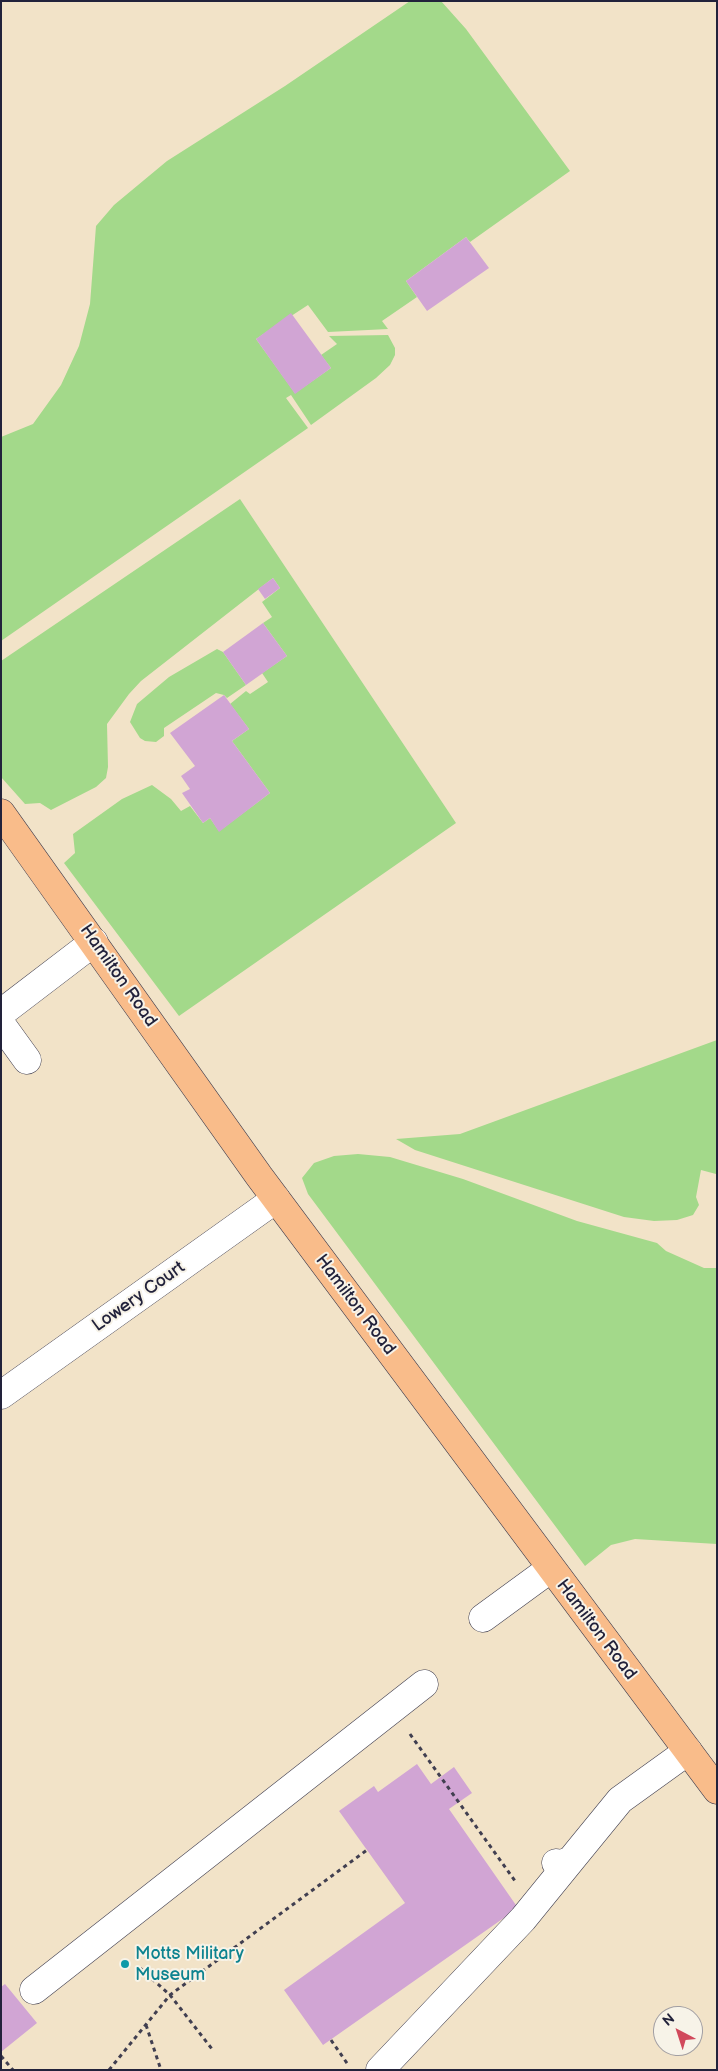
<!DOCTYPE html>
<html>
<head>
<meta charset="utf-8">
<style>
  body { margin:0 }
  #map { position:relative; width:718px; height:2071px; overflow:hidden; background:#f2e3c8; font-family:"Balsamiq Sans",sans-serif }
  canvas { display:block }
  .frame { position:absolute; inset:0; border:2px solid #22223b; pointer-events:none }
  .north { position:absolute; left:653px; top:2006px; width:50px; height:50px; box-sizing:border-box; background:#f7f3e8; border:1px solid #a29fa3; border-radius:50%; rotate:320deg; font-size:14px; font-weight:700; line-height:20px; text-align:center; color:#22223b }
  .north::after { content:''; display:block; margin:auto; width:18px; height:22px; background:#d1495b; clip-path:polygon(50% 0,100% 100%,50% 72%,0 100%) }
</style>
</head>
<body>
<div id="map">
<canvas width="718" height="2071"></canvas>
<div class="frame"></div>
<div class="north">N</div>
</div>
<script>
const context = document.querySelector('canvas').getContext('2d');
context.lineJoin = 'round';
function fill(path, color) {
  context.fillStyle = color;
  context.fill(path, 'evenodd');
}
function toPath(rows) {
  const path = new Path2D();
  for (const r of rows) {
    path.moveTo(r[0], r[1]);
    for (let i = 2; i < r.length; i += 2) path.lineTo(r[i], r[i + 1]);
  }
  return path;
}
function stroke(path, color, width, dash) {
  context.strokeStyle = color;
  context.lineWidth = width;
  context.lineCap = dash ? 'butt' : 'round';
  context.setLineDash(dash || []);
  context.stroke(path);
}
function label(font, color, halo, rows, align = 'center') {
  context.font = font + ' "Balsamiq Sans",sans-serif';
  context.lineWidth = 4;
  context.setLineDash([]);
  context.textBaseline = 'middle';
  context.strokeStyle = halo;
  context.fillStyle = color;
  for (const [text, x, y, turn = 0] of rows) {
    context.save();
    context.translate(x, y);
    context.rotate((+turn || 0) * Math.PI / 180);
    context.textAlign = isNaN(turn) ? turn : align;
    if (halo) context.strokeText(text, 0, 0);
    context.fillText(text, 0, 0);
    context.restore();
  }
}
fill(toPath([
  [410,1,441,1,466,29,570,171,470,242,466,237,406,281,417,297,382,321,388,329,328,332,308,305,256,339,295,393,331,368,321,355,337,344,329,336,388,335,395,348,395,355,390,365,376,378,311,425,291,395,286,398,308,428,1,641,1,437,33,424,61,385,79,346,90,304,96,226,114,205,167,161,285,86],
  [240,499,456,823,179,1016,64,863,75,853,73,834,122,799,152,785,171,799,181,811,190,806,203,823,210,818,219,831,270,793,232,741,249,729,230,704,246,691,250,694,268,682,262,673,287,656,263,623,272,617,262,602,280,588,273,578,141,681,129,694,107,724,108,767,106,778,96,787,51,810,40,803,25,804,1,777,1,661],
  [217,649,223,652,246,685,227,698,224,695,216,693,164,728,164,736,156,742,145,741,140,738,130,722,137,704,169,677],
  [717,1040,716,1174,701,1170,696,1197,699,1205,693,1215,677,1220,654,1221,624,1217,415,1150,396,1139,460,1134],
  [358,1154,390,1157,463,1179,577,1221,657,1243,666,1251,704,1268,717,1268,717,1544,635,1539,611,1545,585,1566,308,1194,302,1178,314,1163,334,1156]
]), '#a3d98a');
fill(toPath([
  [466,237,489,268,427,311,406,281],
  [291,313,331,368,295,394,256,339],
  [273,578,280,588,265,599,258,589],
  [263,623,287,656,246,685,223,652],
  [224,695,249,729,232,741,270,793,219,832,210,818,203,823,182,793,190,789,181,776,195,766,170,733],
  [417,1764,431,1784,454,1767,472,1793,449,1809,518,1908,323,2045,284,1990,405,1903,339,1811,374,1786,378,1792],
  [5,1984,37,2023,1,2052,1,1987]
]), '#d1a5d4');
const minor = toPath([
  [1,1013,94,942],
  [1,1024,27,1060],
  [1,1395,276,1199],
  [483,1618,550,1569],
  [556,1863,562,1864,571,1860,620,1800,688,1751],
  [34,1990,424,1684],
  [380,2070,523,1919,571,1860]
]);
const major = toPath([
  [1,813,259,1176,717,1790]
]);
stroke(minor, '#413f50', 29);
stroke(major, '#413f50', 29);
stroke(toPath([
  [410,1734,515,1881],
  [140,1968,170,1995,212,2049],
  [146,2025,161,2070],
  [331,2040,349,2066],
  [1,2056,13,2070],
  [109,2070,170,1995,367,1850]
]), '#413f50', 3, [4, 4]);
stroke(minor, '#fff', 28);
stroke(major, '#f9bc8a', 28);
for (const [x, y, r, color] of [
  [125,1964,5,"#0f9aa8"]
]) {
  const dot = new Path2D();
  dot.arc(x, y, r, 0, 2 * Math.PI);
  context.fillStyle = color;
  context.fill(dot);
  stroke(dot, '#f7f3e8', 2);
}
label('18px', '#22223b', '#f7f3e8', [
  ["Hamilton Road",118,976,55],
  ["Lowery Court",139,1297,-35],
  ["Hamilton Road",355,1305,53],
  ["Hamilton Road",596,1630,53]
]);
label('18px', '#0d838f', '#f7f3e8', [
  ["Motts Military",135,1954],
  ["Museum",135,1975]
], 'left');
</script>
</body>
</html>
